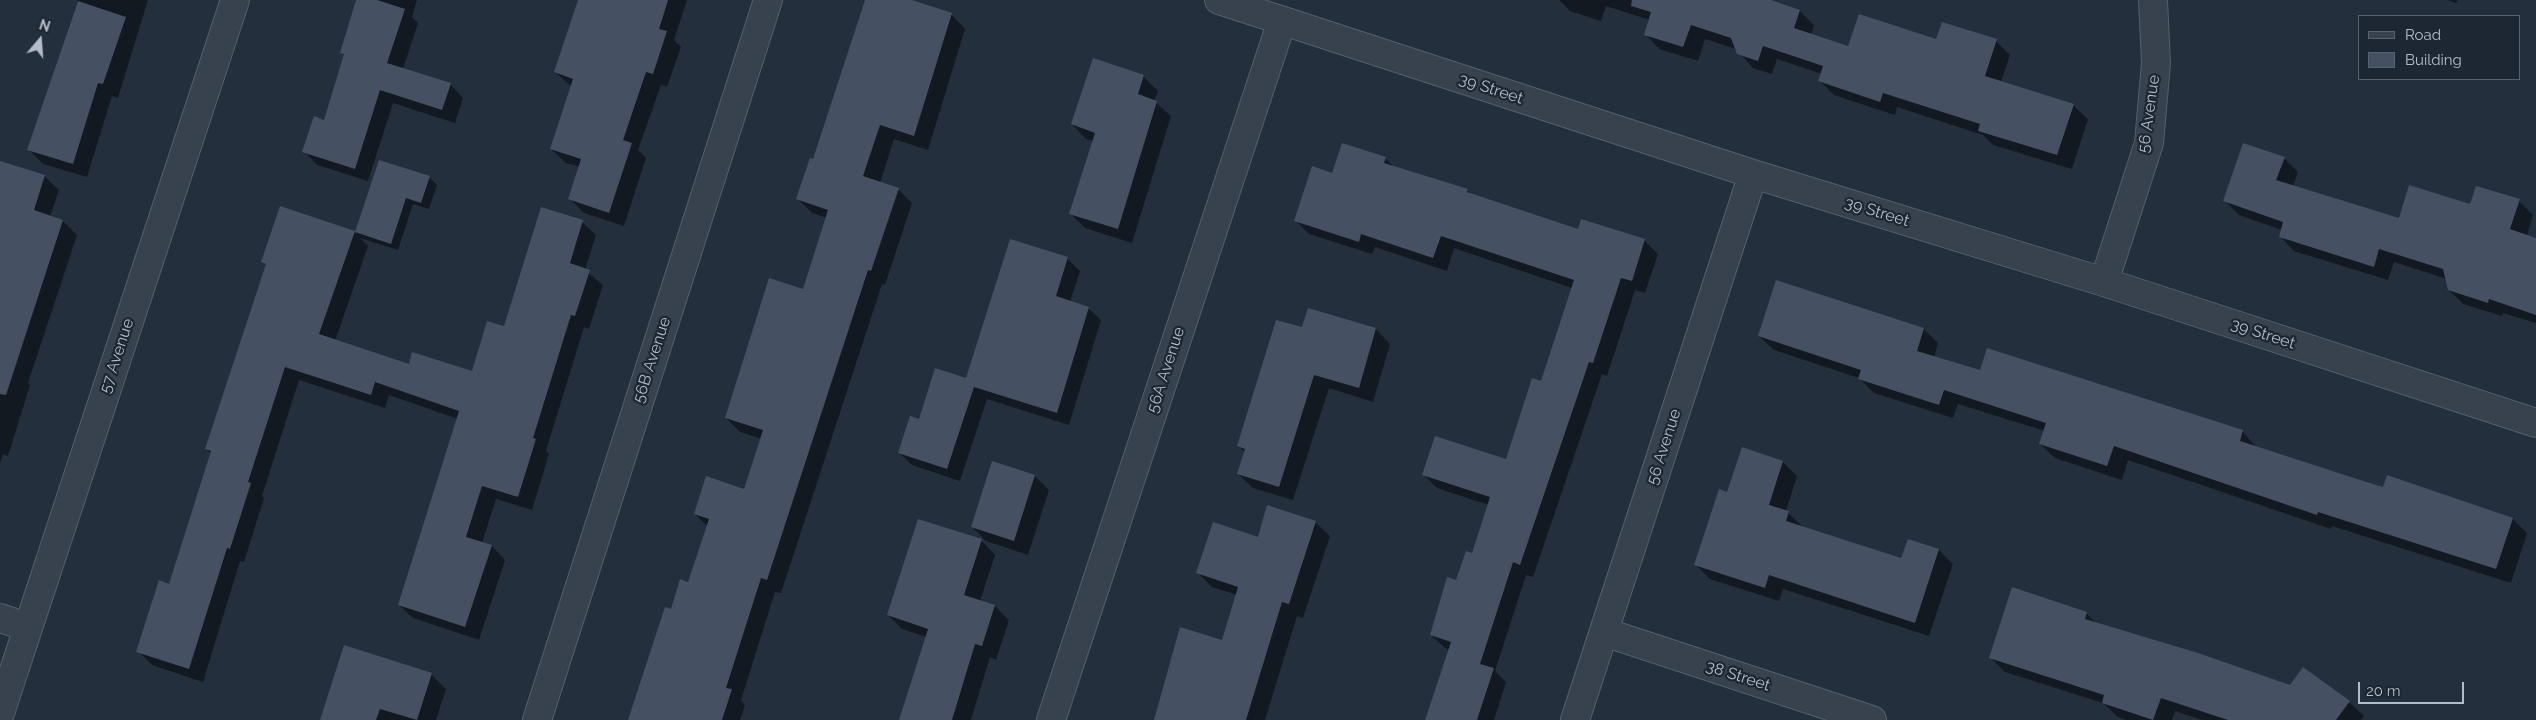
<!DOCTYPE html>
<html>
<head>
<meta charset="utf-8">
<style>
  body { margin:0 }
  #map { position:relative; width:2536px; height:720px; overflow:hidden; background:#242f3e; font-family:Raleway,sans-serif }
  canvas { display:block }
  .legend { position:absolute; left:2358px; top:15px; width:162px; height:65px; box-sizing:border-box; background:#1d2633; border:1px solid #59626f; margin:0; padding:6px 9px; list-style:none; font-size:15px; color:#b4bcc9 }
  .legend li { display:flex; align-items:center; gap:10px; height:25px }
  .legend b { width:25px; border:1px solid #59626f }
  .north { position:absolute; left:15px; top:15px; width:50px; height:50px; -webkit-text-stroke:4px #1d2633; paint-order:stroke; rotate:18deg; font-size:14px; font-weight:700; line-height:20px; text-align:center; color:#b4bcc9 }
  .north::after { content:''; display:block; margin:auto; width:18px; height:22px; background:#b4bcc9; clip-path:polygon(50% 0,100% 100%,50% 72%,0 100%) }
  .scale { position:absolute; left:2358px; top:682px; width:106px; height:22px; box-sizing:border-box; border:2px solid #b4bcc9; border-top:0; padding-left:6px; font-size:15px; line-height:18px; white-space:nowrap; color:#b4bcc9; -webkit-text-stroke:4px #1d2633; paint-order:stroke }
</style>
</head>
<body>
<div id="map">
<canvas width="2536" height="720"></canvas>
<ul class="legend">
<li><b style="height:6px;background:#38414e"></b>Road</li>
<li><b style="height:14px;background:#455162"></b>Building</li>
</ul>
<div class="north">N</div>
<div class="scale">20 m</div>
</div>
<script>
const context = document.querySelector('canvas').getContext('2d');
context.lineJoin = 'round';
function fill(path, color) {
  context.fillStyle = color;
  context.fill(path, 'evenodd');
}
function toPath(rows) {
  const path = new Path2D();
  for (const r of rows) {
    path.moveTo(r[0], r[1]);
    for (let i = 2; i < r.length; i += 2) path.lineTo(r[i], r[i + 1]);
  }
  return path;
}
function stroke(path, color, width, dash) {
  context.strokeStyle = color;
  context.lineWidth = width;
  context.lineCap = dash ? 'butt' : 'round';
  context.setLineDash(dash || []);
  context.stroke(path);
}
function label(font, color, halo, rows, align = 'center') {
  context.font = font + ' Raleway,sans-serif';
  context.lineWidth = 4.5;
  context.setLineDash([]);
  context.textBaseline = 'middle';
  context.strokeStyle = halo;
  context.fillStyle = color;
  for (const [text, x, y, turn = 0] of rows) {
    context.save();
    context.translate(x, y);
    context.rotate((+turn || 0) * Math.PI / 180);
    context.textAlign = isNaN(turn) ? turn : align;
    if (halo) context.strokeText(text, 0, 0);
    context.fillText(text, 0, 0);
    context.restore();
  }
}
fill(toPath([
  [78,0,148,0,118,98,112,96,87,177,43,164,28,149],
  [358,0,417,0,412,17,418,23,403,69,450,84,463,98,455,123,393,103,368,181,317,165,304,151,325,121,345,56,341,52],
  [624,0,687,0,674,40,681,47,667,87,661,85,638,150,646,158,624,226,584,213,569,198,580,167,566,163,551,149,572,87,555,72],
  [865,0,908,0,951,14,965,29,928,150,894,139,880,183,898,189,912,203,885,285,882,284,781,593,775,592,741,700,745,705,740,720,629,720,672,611,689,583,708,527,695,514,745,490,762,439,740,432,726,418,803,290,827,218,812,213,798,199,814,161],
  [1559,0,1767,0,1800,11,1814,25,1811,35,1849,47,1937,41,1996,41,2010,55,2001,82,2073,105,2088,119,2072,169,1993,145,1983,135,1897,107,1895,115,1834,95,1820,81,1822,74,1777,59,1772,74,1753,68,1736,49,1705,39,1698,61,1659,49,1645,34,1650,20,1606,6,1601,21,1570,11],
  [2447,0,2458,0,2456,3],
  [1143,76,1158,91,1154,101,1171,116,1132,243,1085,228,1071,214,1094,141,1086,139,1072,124],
  [1385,158,1395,168,1467,190,1472,196,1579,231,1644,240,1658,254,1645,293,1635,290,1607,376,1602,374,1533,577,1526,575,1495,671,1506,682,1494,720,1425,720,1449,650,1445,648,1431,635,1457,581,1473,554,1489,505,1437,488,1424,475,1506,461,1542,382,1572,288,1454,248,1447,271,1375,247,1372,254,1309,234,1296,221,1333,175],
  [2284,158,2298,172,2293,187,2400,220,2471,205,2519,201,2533,215,2527,236,2536,239,2536,323,2503,313,2502,316,2463,304,2449,290,2447,279,2394,262,2388,280,2294,251,2280,236,2282,230,2239,215,2225,201],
  [379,161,429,177,437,185,429,209,413,204,398,250,360,238,368,246,335,341,409,365,473,373,582,222,596,235,585,270,603,285,589,329,584,327,546,451,549,454,532,510,496,499,482,543,492,546,505,560,479,640,413,618,399,605,458,419,389,395,385,408,299,380,262,496,264,498,244,562,240,561,203,682,152,665,138,651,170,585,211,454,206,449,267,266,262,261,354,232,356,234],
  [0,165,44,176,59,190,50,217,63,221,77,235,28,383,30,385,8,456,3,454,0,464],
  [1067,258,1080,271,1070,302,1088,308,1101,320,1069,425,987,399,960,481,912,465,899,453,919,420,967,380],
  [1309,309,1376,329,1390,344,1373,402,1329,388,1293,500,1253,488,1238,474,1245,452,1238,446,1303,329],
  [1924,329,1938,343,1934,357,1981,371,1988,350,2243,432,2256,447,2384,488,2513,519,2527,533,2511,583,2332,526,2331,529,2128,460,2122,480,2055,458,2040,444,2045,431,1958,404,1953,418,1874,393,1859,378,1774,350,1759,336],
  [1783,462,1797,476,1786,511,1803,527,1902,560,1939,550,1953,564,1929,636,1783,589,1779,601,1710,579,1696,565,1728,493],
  [1035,476,1049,490,1028,555,986,541,972,527],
  [1315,522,1330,536,1303,618,1297,616,1265,720,1155,720,1223,642,1237,595,1212,587,1198,573,1259,539],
  [981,540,995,555,980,601,995,606,1009,620,996,660,990,657,971,720,900,720,927,637,902,629,888,615],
  [2086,613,2097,624,2290,686,2304,668,2349,702,2364,716,2361,720,2202,720,2175,711,2172,720,2126,720,2118,717,2103,703,2005,672,1991,658],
  [345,646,432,675,446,689,436,720,323,720]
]), '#0007');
fill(toPath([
  [356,0,377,0,405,9,387,63,451,83,442,110,380,90,355,169,302,152,314,116,324,120,344,54,340,53],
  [578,0,668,0,659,29,667,31,653,74,646,72,623,140,632,143,609,213,568,199,581,159,550,149,573,79,554,72],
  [865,0,912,0,952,13,914,136,880,125,863,176,899,188,871,271,868,270,767,580,761,578,726,688,732,689,722,720,628,720,665,607,671,609,680,579,688,582,709,519,694,514,706,476,744,489,763,430,725,418,769,278,803,289,828,210,796,199,810,158,813,159],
  [1632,0,1771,0,1800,10,1794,28,1848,46,1859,14,1936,39,1942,22,1997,39,1985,76,2074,104,2057,155,1978,131,1980,124,1883,93,1880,102,1818,81,1823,66,1763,46,1758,61,1737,54,1731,38,1691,25,1683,47,1644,35,1651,12,1631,6],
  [78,1,126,17,103,84,98,83,73,164,27,150],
  [1093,58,1144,75,1138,94,1157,101,1118,229,1069,214,1095,133,1071,124],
  [1342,143,1386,157,1384,163,1468,189,1467,192,1578,229,1581,219,1645,239,1632,281,1621,278,1593,363,1589,362,1520,565,1513,562,1480,664,1494,668,1477,720,1425,720,1451,642,1430,635,1447,577,1456,580,1466,551,1472,553,1490,497,1422,475,1435,436,1506,459,1532,378,1541,381,1574,280,1441,236,1433,258,1361,234,1359,242,1294,221,1312,166,1332,173],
  [2243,143,2285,157,2276,180,2399,218,2409,185,2470,204,2476,186,2520,199,2510,229,2536,238,2536,315,2489,299,2488,303,2448,290,2443,269,2379,249,2374,267,2279,237,2283,222,2223,201],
  [379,160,430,176,421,203,406,198,391,244,355,232],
  [0,161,45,175,34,210,63,220,6,395,0,394],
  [280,206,355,231,319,334,409,364,412,352,472,371,487,321,504,326,541,207,583,220,570,263,590,270,575,316,571,315,533,438,536,439,518,497,482,486,466,537,492,545,465,627,398,605,459,411,375,382,371,395,285,367,248,482,251,483,230,549,227,548,189,669,136,652,159,580,169,584,211,451,205,449,266,264,261,262],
  [1010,239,1068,257,1056,296,1089,307,1057,413,974,387,947,469,898,453,910,416,919,419,935,368,966,378],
  [1776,280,1924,328,1917,351,1980,370,1987,348,2243,430,2240,441,2357,479,2383,487,2387,475,2513,518,2496,569,2318,512,2317,515,2114,446,2107,466,2039,444,2046,423,1944,390,1939,405,1858,379,1861,370,1758,336],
  [1308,308,1376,328,1359,388,1314,375,1279,487,1237,474,1245,449,1237,446,1276,320,1302,327],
  [1742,447,1783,461,1769,505,1789,511,1786,521,1901,558,1908,539,1939,549,1915,623,1769,575,1765,588,1694,565,1719,489,1727,492],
  [992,461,1035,475,1014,541,971,527],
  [1267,505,1316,521,1289,604,1282,602,1246,720,1154,720,1180,627,1222,640,1238,587,1196,573,1213,522,1258,537],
  [918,519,982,539,964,595,995,605,982,646,975,644,952,720,899,720,928,629,887,615],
  [2012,587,2087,612,2085,619,2198,653,2290,685,2303,667,2350,701,2336,720,2228,720,2161,698,2153,720,2102,703,2104,695,1989,658],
  [344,645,432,673,417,720,380,709,376,720,320,720]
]), '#455162');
const minor = toPath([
  [1219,0,1753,174,2104,282,2536,423],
  [2104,282,2149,143,2156,63,2153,0],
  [0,618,27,627],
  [1604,632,1872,720],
  [0,713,235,0],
  [537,720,768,0],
  [1051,720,1282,21],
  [1575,720,1753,174]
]);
stroke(minor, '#565f6c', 30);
stroke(minor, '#38414e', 28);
label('16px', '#b4bcc9', '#1d2633', [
  ["39 Street",1491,89,18],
  ["56 Avenue",2149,114,-82],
  ["39 Street",1877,212,17],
  ["39 Street",2263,334,18],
  ["57 Avenue",117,356,-72],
  ["56B Avenue",652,360,-72],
  ["56A Avenue",1166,370,-72],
  ["56 Avenue",1664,447,-72],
  ["38 Street",1738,676,18]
]);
</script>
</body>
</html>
